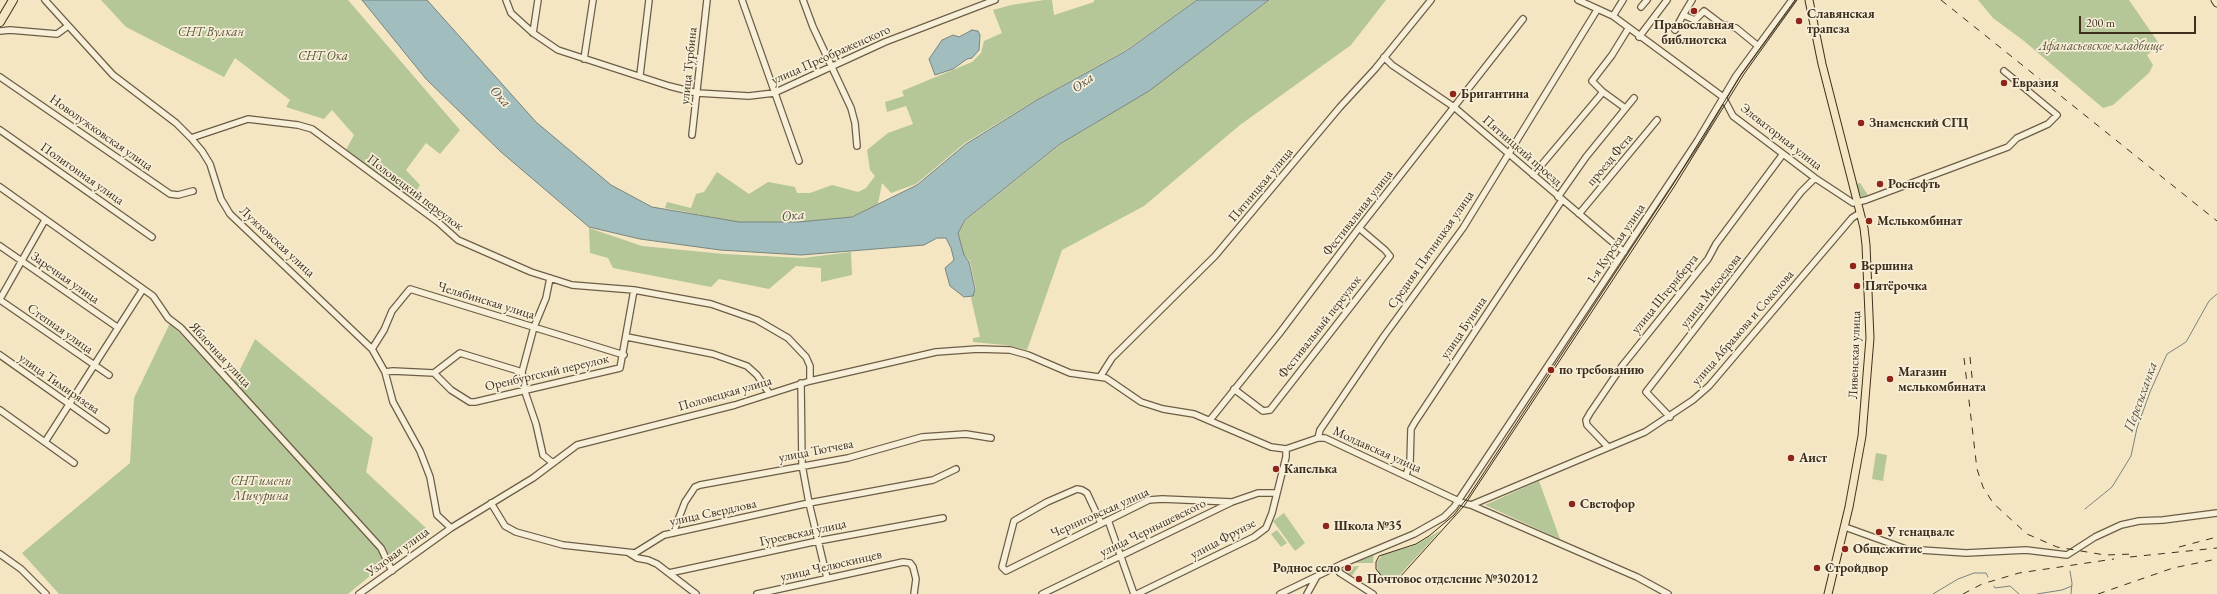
<!DOCTYPE html>
<html>
<head>
<meta charset="utf-8">
<style>
  body { margin:0 }
  #map { position:relative; width:2217px; height:594px; overflow:hidden; background:#f4e6c3; font-family:"EB Garamond",serif }
  canvas { display:block }
  .scale { position:absolute; left:2079px; top:16px; width:117px; height:18px; box-sizing:border-box; border:2px solid #3e2f1d; border-top:0; padding-left:5px; font-size:12px; line-height:14px; white-space:nowrap; color:#3e2f1d; -webkit-text-stroke:3px #f8efd8; paint-order:stroke }
</style>
</head>
<body>
<div id="map">
<canvas width="2217" height="594"></canvas>
<div class="scale">200 m</div>
</div>
<script>
const context = document.querySelector('canvas').getContext('2d');
context.lineJoin = 'round';
function fill(path, color) {
  context.fillStyle = color;
  context.fill(path, 'evenodd');
}
function toPath(rows) {
  const path = new Path2D();
  for (const r of rows) {
    path.moveTo(r[0], r[1]);
    for (let i = 2; i < r.length; i += 2) path.lineTo(r[i], r[i + 1]);
  }
  return path;
}
function stroke(path, color, width, dash) {
  context.strokeStyle = color;
  context.lineWidth = width;
  context.lineCap = dash ? 'butt' : 'round';
  context.setLineDash(dash || []);
  context.stroke(path);
}
function label(font, color, halo, rows, align = 'center') {
  context.font = font + ' "EB Garamond",serif';
  context.lineWidth = 3.5;
  context.setLineDash([]);
  context.textBaseline = 'middle';
  context.strokeStyle = halo;
  context.fillStyle = color;
  for (const [text, x, y, turn = 0] of rows) {
    context.save();
    context.translate(x, y);
    context.rotate((+turn || 0) * Math.PI / 180);
    context.textAlign = isNaN(turn) ? turn : align;
    if (halo) context.strokeText(text, 0, 0);
    context.fillText(text, 0, 0);
    context.restore();
  }
}
fill(toPath([
  [101,0,348,0,460,130,440,154,426,143,406,170,420,185,411,200,346,150,354,135,332,110,324,119,286,107,290,100,235,58,224,77,126,27],
  [1044,0,1052,0,1054,15,1094,2,1094,0,1196,0,1126,50,1036,100,965,143,916,184,891,193,882,183,878,204,851,217,797,222,738,222,665,208,667,202,691,208,696,194,704,192,717,172,749,194,768,182,795,187,797,193,810,193,832,185,858,192,866,188,875,176,870,170,867,150,888,133,913,124,906,106,887,112,885,102,904,96,902,91,972,62,981,53,984,41,1002,33,993,10,1011,5],
  [1270,0,1386,0,1351,45,1240,125,1144,206,1062,250,1027,350,1005,345,973,342,973,338,980,337,971,298,976,289,970,261,964,255,958,233,966,220,1061,144,1149,91],
  [1978,0,2129,0,2160,45,2147,55,2153,65,2149,73,2113,105,2103,108,2024,41,1993,18],
  [1860,183,1868,195,1865,198,1859,195,1856,184],
  [589,228,642,246,724,254,803,258,851,252,852,275,821,282,821,268,796,266,769,289,719,279,711,287,613,268,608,258,590,253],
  [170,323,231,388,255,339,373,438,366,472,427,529,348,594,59,594,22,553,130,463,134,398],
  [1876,453,1887,455,1883,481,1872,479],
  [1539,481,1560,539,1485,505],
  [1284,513,1305,543,1295,551,1273,521],
  [1277,530,1287,543,1281,547,1271,534],
  [1441,530,1397,578,1386,579,1378,573,1377,562,1382,555,1416,545],
  [1374,552,1373,563,1351,563],
  [1344,566,1346,567,1359,566,1351,577,1342,572,1341,570]
]), '#b5c698');
const water = toPath([
  [362,0,427,0,536,122,611,185,652,207,739,222,798,222,852,217,917,185,966,144,1037,100,1126,51,1197,0,1269,0,1149,91,1060,144,965,220,958,233,964,255,969,262,975,289,973,296,964,297,950,286,945,268,954,260,951,248,946,238,937,238,924,245,801,255,720,250,640,239,589,227,501,152,426,79,362,0],
  [972,30,978,31,980,35,979,50,972,58,967,59,953,69,935,75,929,59,942,40,953,35,959,37,972,30]
]);
fill(water, '#a1bdbe');
stroke(water, '#79847e', 1);
stroke(toPath([
  [2085,509,2112,487,2131,456,2137,428,2150,392,2167,354,2186,342,2209,301,2217,294],
  [2070,571,2072,583,2071,594],
  [1994,586,1995,588,2010,586,2019,594],
  [1933,594,1958,579,1974,573,1986,573,1988,577],
  [2037,594,2062,590,2072,586]
]), '#79847e', 1);
const minor = toPath([
  [45,0,113,75,176,123,191,138,202,151,210,164,221,199,230,214,372,349,385,372,393,402,420,451,430,477,437,515,451,528],
  [506,0,511,13,533,33,558,50,669,86,697,93,749,96,774,93,885,42,995,0],
  [742,0,799,161],
  [803,0,813,27,851,108,855,123,857,146],
  [1578,0,1613,16,1723,97,1733,116,1815,178,1853,203,1866,200,2008,147,2017,138,2048,124,2057,115,2004,71],
  [1641,7,1647,0],
  [1683,15,1692,0],
  [1613,16,1623,0],
  [1675,30,1683,15,1695,20,1704,11,1721,24,1736,28,1758,46],
  [0,31,10,30,57,34,68,26],
  [533,33,538,0],
  [1639,37,1667,0],
  [1384,57,1392,65,1454,107,1624,252],
  [584,59,593,0],
  [640,75,649,0],
  [0,77,170,194,178,195,193,191],
  [1603,92,1625,108],
  [0,130,152,237],
  [692,135,707,0],
  [191,138,248,119,298,125,312,129,438,222,458,240,531,272,572,285,634,290,711,304,757,320,788,338,806,357,810,366,810,381],
  [1533,175,1603,92,1592,81,1612,55,1628,29],
  [0,187,153,296,168,318,181,328,381,548,392,571],
  [1558,197,1586,157,1634,98],
  [1579,214,1657,120],
  [0,246,117,327],
  [550,278,546,298,534,327,522,372,524,389,536,424,543,455,553,463],
  [0,299,45,220],
  [0,300,109,375],
  [627,337,713,354,747,366,757,375,769,393],
  [372,349,384,330,392,311,410,289,624,355],
  [0,355,106,430],
  [385,372,393,371,434,373,460,353,522,372],
  [434,373,451,390,470,402,475,402,620,368,634,290],
  [1100,377,1112,358,1215,256,1340,107,1375,69,1431,0],
  [801,383,802,465,809,503,827,578],
  [1234,389,1263,411,1270,410,1390,256,1385,250,1359,228],
  [0,410,74,463],
  [1670,417,1646,392,1801,192,1815,178],
  [1210,420,1279,334,1359,228,1523,19],
  [1318,438,1320,430,1384,336,1463,228,1597,10],
  [45,442,143,289],
  [1608,447,1587,425,1586,420,1590,413,1622,366,1708,259,1716,244,1783,154],
  [1406,475,1410,463,1411,429,1415,422,1562,200],
  [491,503,505,526,516,532,563,545,635,553,664,535,809,503,933,480,956,469],
  [1471,505,1645,432,1693,400,1709,386,1852,218,1860,213],
  [1108,520,1134,594],
  [1101,523,1087,493,1082,490,1077,489,1047,502,1014,521,1002,567,1006,571,1149,500,1162,499,1232,502],
  [1845,527,1906,549,1966,553,2026,550,2067,555,2095,537,2121,525,2139,521,2163,520,2217,513],
  [673,533,685,502,695,487,700,485,848,458,922,437,966,434,991,438],
  [629,553,637,558,648,560,657,564,696,594],
  [0,554,21,569,46,594],
  [1336,567,1340,573,1373,594],
  [669,573,818,541,943,518],
  [359,594,451,528,533,478,577,445,735,405,810,381,936,352,978,349,1010,350,1028,355,1070,373,1106,378,1141,402,1163,409,1194,414,1271,447,1286,449,1318,438,1325,438,1463,503,1471,505,1637,577,1668,594],
  [757,594,903,562,910,563,913,567,916,579,914,594],
  [1042,594,1232,502,1258,493,1276,493],
  [1137,594,1254,537,1266,528,1272,513,1286,457,1286,449],
  [1280,594,1342,564,1414,534,1444,517,1454,507,1698,140,1736,76,1792,0],
  [1307,594,1316,578]
]);
const major = toPath([
  [1809,0,1822,64,1864,228,1866,245,1870,338,1862,436,1849,507,1828,594],
  [2215,0,2217,3]
]);
const highway = toPath([
  [0,22,13,0]
]);
stroke(minor, '#6c5d46', 8);
stroke(major, '#3e2f1d', 9);
stroke(highway, '#3e2f1d', 10);
stroke(minor, '#f8efd8', 5.5);
stroke(major, '#f4e6c3', 7);
stroke(highway, '#f4e6c3', 8);
stroke(toPath([
  [1795,0,1742,73,1672,186,1468,497,1454,515,1429,536,1416,544,1379,556,1376,562,1376,569,1383,578,1392,581,1400,577,1464,506,1674,187,1744,74,1797,0]
]), '#3e2f1d', 1);
stroke(toPath([
  [1941,0,2217,221],
  [1970,357,1974,397],
  [1964,358,1977,469,1983,487,1993,503,2027,534,2057,547,2105,555,2134,554],
  [2179,547,2217,537],
  [2130,557,2217,548],
  [1963,594,1982,584,2019,573,2114,559],
  [2098,594,2173,568,2217,559]
]), '#3e2f1d', 1, [7, 7]);
for (const [x, y, r, color] of [
  [1694,11,4,"#8f2418"],
  [1799,21,4,"#8f2418"],
  [2004,83,4,"#8f2418"],
  [1453,94,4,"#8f2418"],
  [1861,123,4,"#8f2418"],
  [1880,184,4,"#8f2418"],
  [1869,221,4,"#8f2418"],
  [1853,266,4,"#8f2418"],
  [1857,286,4,"#8f2418"],
  [1551,370,4,"#8f2418"],
  [1890,379,4,"#8f2418"],
  [1791,458,4,"#8f2418"],
  [1276,469,4,"#8f2418"],
  [1572,504,4,"#8f2418"],
  [1326,526,4,"#8f2418"],
  [1879,532,4,"#8f2418"],
  [1845,549,4,"#8f2418"],
  [1348,568,4,"#8f2418"],
  [1817,568,4,"#8f2418"],
  [1359,579,4,"#8f2418"]
]) {
  const dot = new Path2D();
  dot.arc(x, y, r, 0, 2 * Math.PI);
  context.fillStyle = color;
  context.fill(dot);
  stroke(dot, '#f8efd8', 1.5);
}
label('bold 13px', '#3e2f1d', '#f8efd8', [
  ["Славянская",1807,14],
  ["трапеза",1807,29],
  ["Православная",1694,25,"center"],
  ["библиотека",1694,40,"center"],
  ["Евразия",2012,83],
  ["Бригантина",1461,94],
  ["Знаменский СГЦ",1869,123],
  ["Роснефть",1888,184],
  ["Мелькомбинат",1877,221],
  ["Вершина",1861,266],
  ["Пятёрочка",1865,286],
  ["по требованию",1559,370],
  ["Магазин",1898,372],
  ["мелькомбината",1898,387],
  ["Аист",1799,458],
  ["Капелька",1284,469],
  ["Светофор",1580,504],
  ["Школа №35",1334,526],
  ["У генацвале",1887,532],
  ["Общежитие",1853,549],
  ["Родное село",1340,568,"right"],
  ["Стройдвор",1825,568],
  ["Почтовое отделение №302012",1367,579]
], 'left');
label('italic 13px', '#5c553c', '#f8efd8', [
  ["СНТ Вулкан",211,32],
  ["Афанасьевское кладбище",2101,46],
  ["СНТ Ока",323,56],
  ["СНТ имени",261,481],
  ["Мичурина",261,496]
]);
label('13px', '#3e2f1d', '#f8efd8', [
  ["улица Преображенского",831,55,-24],
  ["улица Турбина",689,66,-84],
  ["Новолужковская улица",101,133,35],
  ["Элеваторная улица",1781,137,38],
  ["Пятницкий проезд",1522,151,41],
  ["проезд Фета",1610,160,-50],
  ["Полигонная улица",82,174,35],
  ["Пятницкая улица",1261,185,-50],
  ["Половецкий переулок",415,193,37],
  ["Фестивальная улица",1358,213,-52],
  ["Лужковская улица",277,242,43],
  ["1-я Курская улица",1616,244,-56],
  ["Средняя Пятницкая улица",1431,250,-55],
  ["Заречная улица",65,278,35],
  ["улица Мясоедова",1711,291,-52],
  ["улица Штернберга",1665,294,-51],
  ["Челябинская улица",486,301,17],
  ["Фестивальный переулок",1320,327,-52],
  ["улица Бунина",1464,328,-56],
  ["улица Абрамова и Соколова",1743,328,-49],
  ["Степная улица",60,329,35],
  ["Яблочная улица",220,355,47],
  ["Ливенская улица",1855,355,-88],
  ["Оренбургский переулок",547,373,-13],
  ["улица Тимирязева",59,384,35],
  ["Половецкая улица",725,394,-16],
  ["Молдавская улица",1377,450,24],
  ["улица Тютчева",816,451,-11],
  ["улица Свердлова",713,513,-12],
  ["Черниговская улица",1100,513,-24],
  ["улица Чернышевского",1153,528,-26],
  ["Гуреевская улица",803,533,-12],
  ["улица Фрунзе",1223,539,-28],
  ["Узловая улица",398,552,-36],
  ["улица Челюскинцев",831,566,-13]
]);
label('italic 14px', '#575245', '#f8efd8', [
  ["Ока",1083,83,-36],
  ["Ока",500,97,47],
  ["Ока",793,216,-7],
  ["Пересыханка",2141,397,-70]
]);
</script>
</body>
</html>
